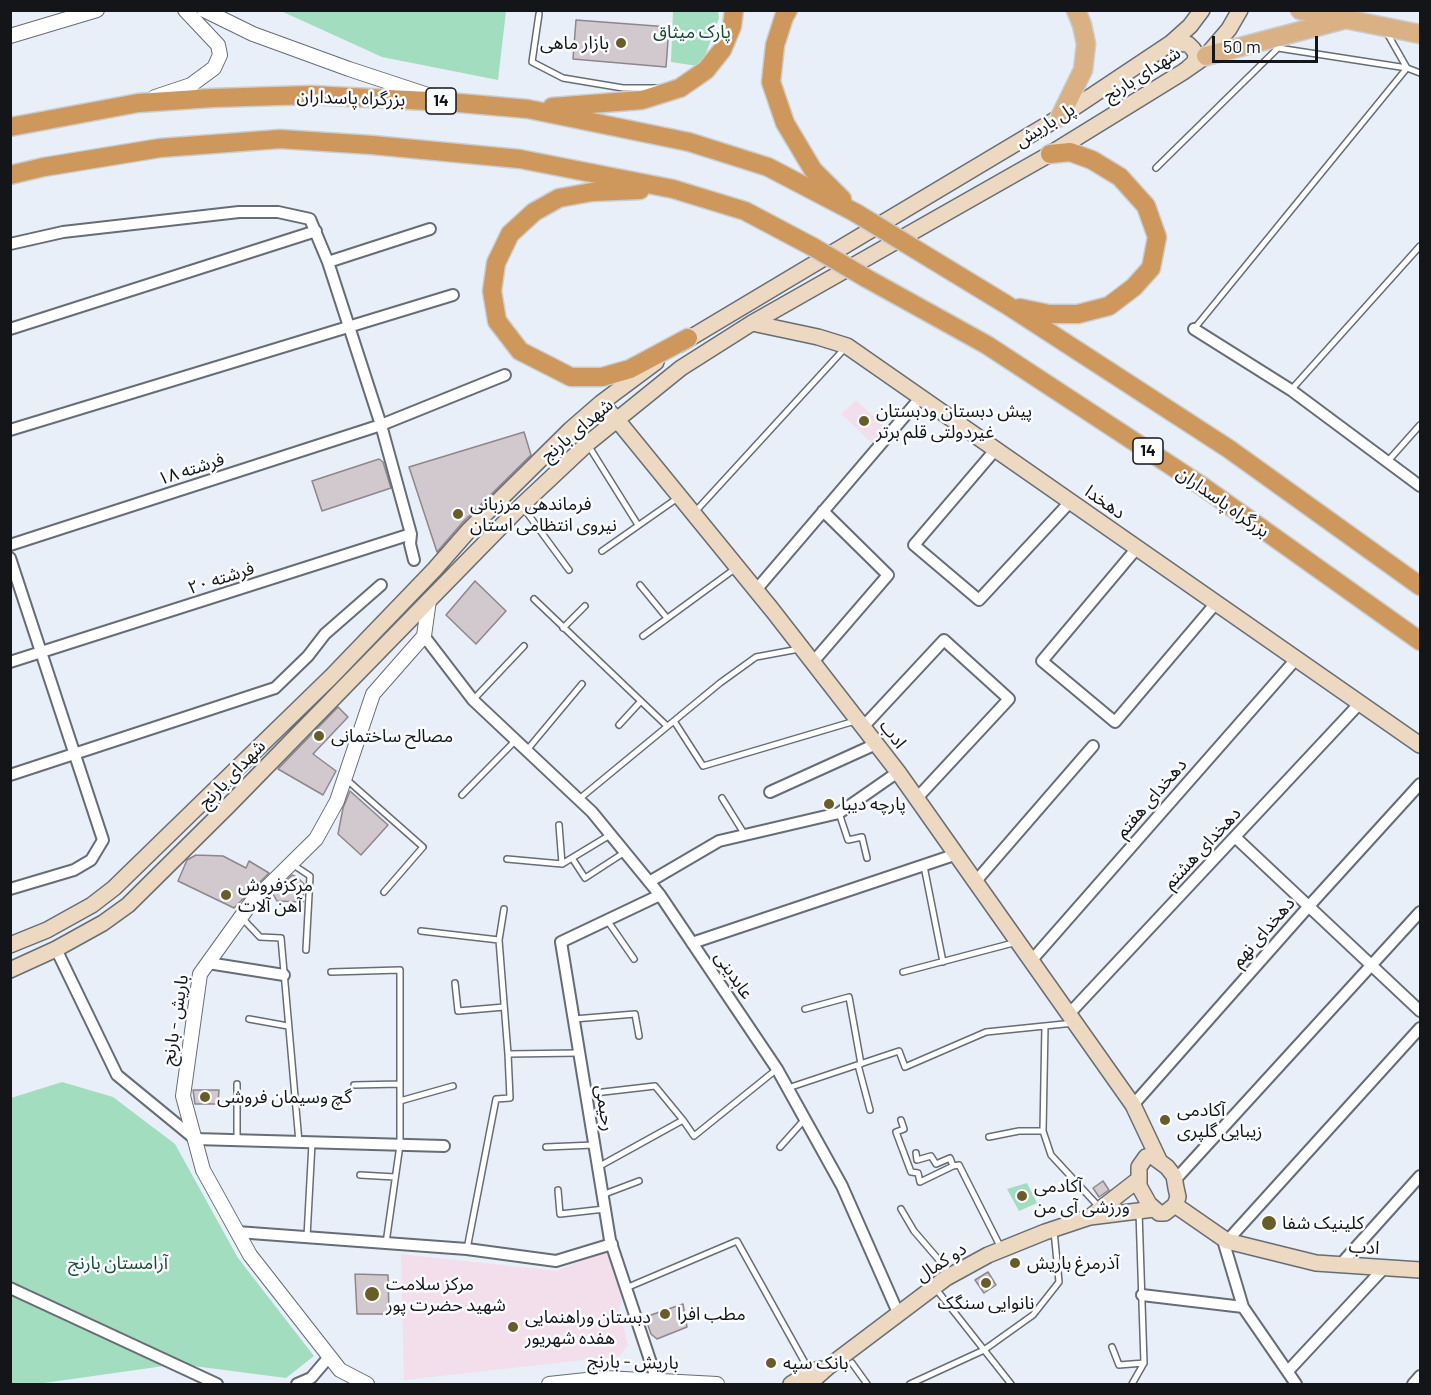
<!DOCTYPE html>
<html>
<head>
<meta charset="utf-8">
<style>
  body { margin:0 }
  #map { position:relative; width:1431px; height:1395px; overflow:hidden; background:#e9eff8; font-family:Barlow,sans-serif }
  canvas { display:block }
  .frame { position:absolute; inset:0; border:12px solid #131518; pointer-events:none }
  .scale { position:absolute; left:1212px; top:36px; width:106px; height:27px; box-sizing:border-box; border:3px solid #131518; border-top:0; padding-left:8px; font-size:18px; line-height:21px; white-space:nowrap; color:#131518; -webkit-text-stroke:4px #fbfcfe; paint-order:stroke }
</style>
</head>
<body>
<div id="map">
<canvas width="1431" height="1395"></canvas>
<div class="frame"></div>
<div class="scale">50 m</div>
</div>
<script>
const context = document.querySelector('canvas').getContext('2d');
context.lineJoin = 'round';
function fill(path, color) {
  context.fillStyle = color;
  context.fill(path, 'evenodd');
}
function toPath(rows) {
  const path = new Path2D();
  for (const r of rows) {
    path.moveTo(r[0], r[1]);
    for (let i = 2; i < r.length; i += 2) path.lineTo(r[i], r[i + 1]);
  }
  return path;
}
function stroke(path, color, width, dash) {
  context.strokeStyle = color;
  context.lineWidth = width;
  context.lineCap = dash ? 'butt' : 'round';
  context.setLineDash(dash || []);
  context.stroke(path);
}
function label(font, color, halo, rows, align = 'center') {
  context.font = font + ' Barlow,"Noto Sans Arabic",sans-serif';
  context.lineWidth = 5;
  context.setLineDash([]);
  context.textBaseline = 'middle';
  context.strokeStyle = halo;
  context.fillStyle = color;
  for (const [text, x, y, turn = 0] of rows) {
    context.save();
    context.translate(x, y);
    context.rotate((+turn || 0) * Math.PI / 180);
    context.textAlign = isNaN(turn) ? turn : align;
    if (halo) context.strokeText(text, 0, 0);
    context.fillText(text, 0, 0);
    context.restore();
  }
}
fill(toPath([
  [856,400,886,428,872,443,841,414],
  [609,1249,624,1292,619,1310,628,1345,620,1356,404,1380,401,1254,557,1271]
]), '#f3deeb');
fill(toPath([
  [281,11,506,11,498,80,382,57],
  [673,11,718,11,719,18,705,56,697,66,671,62],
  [62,1082,113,1097,175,1144,238,1258,314,1356,286,1378,178,1364,37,1384,11,1384,11,1098],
  [1027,1183,1037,1203,1019,1211,1007,1189]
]), '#a1ddbe');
const building = toPath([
  [576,20,669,27,666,67,573,59,576,20],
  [524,432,531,455,463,522,437,552,409,467,524,432],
  [379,459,383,462,391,488,322,511,312,481,379,459],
  [475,581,506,611,476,644,446,615,475,581],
  [338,707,348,717,313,754,336,771,323,795,278,769,338,707],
  [350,791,388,825,361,855,338,834,343,808,350,791],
  [196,855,223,856,246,868,249,861,269,873,234,908,178,881,187,860,196,855],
  [292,875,297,877,304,884,303,902,277,901,273,894,292,875],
  [193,1090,219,1090,218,1104,195,1104,193,1090],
  [1103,1181,1109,1190,1099,1197,1093,1188,1103,1181],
  [988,1272,996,1285,984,1293,975,1280,988,1272],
  [355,1274,388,1275,389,1314,357,1314,355,1274],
  [683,1304,687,1327,657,1339,651,1334,645,1317,683,1304]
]);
fill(building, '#d2c9cf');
stroke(building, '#8e868b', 1.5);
const service = toPath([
  [539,14,532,62,563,78,623,88,657,88],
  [1387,33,1407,68],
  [1156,168,1278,48,1407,68,1420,73],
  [1194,329,1407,68],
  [1291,390,1420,246],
  [588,445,638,525],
  [1388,461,1420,425],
  [522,506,569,570],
  [694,513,846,347],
  [602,551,679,497],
  [640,585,667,618],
  [534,599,667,726],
  [563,628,585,606],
  [643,636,736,568],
  [473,700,524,646],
  [674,721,703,766,855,721],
  [619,725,641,701],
  [527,750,582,684],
  [346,779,423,847,384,892],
  [462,795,515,741],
  [722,798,745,835],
  [578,800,720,683,756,657,799,649],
  [839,813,848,840,862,837,867,858],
  [559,825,562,864],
  [572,858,585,878,625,852],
  [507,859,562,864,610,835],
  [292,864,310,876,306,950],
  [924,866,943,962],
  [504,909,499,940,508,1054,579,1053],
  [242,918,260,937,281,938,299,1142],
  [607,920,634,959],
  [421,931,499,940],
  [331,972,400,970,400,1145,386,1243],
  [903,972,1017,942],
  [455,983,458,1011,504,1007],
  [805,1009,849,997,861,1064],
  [249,1019,288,1026],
  [574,1019,635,1014,639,1036],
  [1045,1026,1043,1131,1051,1155,1100,1208],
  [858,1065,870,1110],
  [354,1085,400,1084],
  [788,1088,899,1051,905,1067,986,1032,1074,1023],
  [586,1094,655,1086,683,1120],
  [400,1101,453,1086],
  [901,1120,904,1129,896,1132,911,1172,918,1173,920,1182,953,1166],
  [989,1137,1019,1131,1043,1131],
  [237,1141,237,1084],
  [546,1147,594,1145],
  [780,1147,805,1119],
  [916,1153,917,1160,931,1156,936,1164,950,1158,953,1166,959,1165,1001,1248],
  [598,1167,683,1120,694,1136,777,1069],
  [360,1175,395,1177],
  [558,1190,560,1214,605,1209],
  [602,1195,639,1181],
  [901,1209,914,1231,951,1274],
  [307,1237,312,1143],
  [467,1249,496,1099,510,1098,508,1054],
  [626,1288,737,1241,809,1370],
  [936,1289,1011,1384],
  [1112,1347,1119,1365,1144,1363],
  [852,1363,867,1384],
  [910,1384,984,1350,1033,1315,1059,1282,1054,1231],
  [1132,1384,1144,1363,1139,1212]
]);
const minor = toPath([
  [10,244,63,232,239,212,278,212,310,219,328,262,381,425,411,534,410,544,414,560],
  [328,262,430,229],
  [10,329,316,231],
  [1194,329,1291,390,1420,486],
  [10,430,453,295],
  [996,449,914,545,979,600,1070,502],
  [10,545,381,425,505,375],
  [1137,548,1042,661,1115,722,1216,603],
  [10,558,103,840,91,860,74,870,10,889],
  [756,590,921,397],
  [424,636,473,700,592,812,660,895,777,1069,842,1186,899,1315],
  [10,662,411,534],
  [813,662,888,575,823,511],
  [863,727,944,640,1009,699,917,798],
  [10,775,275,688,308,656,325,634,381,585],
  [770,792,876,744],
  [1235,837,1420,1011],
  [976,881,1093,746],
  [649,882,719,841,839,813,898,772],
  [692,943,957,854],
  [56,949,117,1075,195,1139,444,1146],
  [1031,961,1297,658],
  [208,963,284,975],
  [1069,1014,1360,703],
  [1133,1105,1309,906,1420,784],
  [1175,1180,1420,912],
  [237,1232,467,1249,556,1261,612,1244],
  [1223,1240,1243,1307,1296,1384],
  [1227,1241,1420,1028],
  [1340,1265,1420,1176],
  [10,1288,217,1384],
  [1142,1295,1243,1307],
  [1288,1371,1384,1268],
  [657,1381,610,1240,561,942,660,895],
  [297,1384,311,1378,329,1357],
  [1413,1384,1420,1376]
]);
const tertiary = toPath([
  [204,10,253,34,349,69,434,97],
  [10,36,97,10],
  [155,97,191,85,214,68,220,55,218,45,185,10],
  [367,1384,340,1370,250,1255,203,1170,183,1096,200,974,251,903,316,839,337,801,373,694,424,636,429,600],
  [549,1384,605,1378,717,1384]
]);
const secondary = toPath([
  [1171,43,1188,44,1193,49,1196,54,1195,62,1188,68],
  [752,323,818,337,847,346,1420,745],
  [680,344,1060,117,1171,43,1190,26,1202,10],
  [601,403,618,421,773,611,898,772,1133,1105,1159,1160],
  [10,945,47,930,92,905,114,888,331,677,434,570,470,529,570,430,601,403,656,362],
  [10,970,56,949,103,923,128,905,228,806,522,505,587,444,681,368,752,323,1050,154,1183,72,1206,56,1229,29,1240,10],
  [1152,1156,1167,1167,1174,1176,1176,1188,1178,1197,1175,1205,1165,1213,1159,1213,1149,1204,1139,1186,1139,1167,1146,1157,1152,1156],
  [1175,1205,1227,1241,1316,1263,1420,1270],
  [1090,1217,1139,1179],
  [791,1384,810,1372,819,1369],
  [809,1384,828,1367,946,1278,988,1255,1045,1232,1090,1217,1154,1209]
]);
const primary = toPath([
  [1300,10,1420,34],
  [1206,56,1346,19],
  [1060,117,1083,70,1086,44,1082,25,1076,10]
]);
const trunk = toPath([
  [788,10,784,17,775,45,771,82,785,123,813,170,842,199],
  [552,107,642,100,680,88,706,70,722,50,732,26,734,10],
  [10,127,138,103,212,98,311,95,448,102,528,109,689,142,768,167,856,213],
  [10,175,44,167,160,148,280,139,372,145,520,159,673,189,745,211,813,247],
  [640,190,592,192,559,198,534,212,510,234,496,263,492,291,497,321,520,351,571,377,602,377,630,369,688,338],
  [910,246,1007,305,1229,449,1420,586],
  [866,278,987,345,1202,486,1420,641],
  [1020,308,1049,314,1078,314,1109,306,1134,287,1151,268,1157,237,1146,206,1120,177,1092,160,1070,152,1050,154]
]);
stroke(service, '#676d74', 8);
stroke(minor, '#676d74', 14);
stroke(tertiary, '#676d74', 16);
stroke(secondary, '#676d74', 18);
stroke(primary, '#cbcccc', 21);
stroke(trunk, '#cbcccc', 21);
stroke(service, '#fff', 5);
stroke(minor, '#fff', 10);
stroke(tertiary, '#fff', 14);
stroke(secondary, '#edd8c2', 15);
stroke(primary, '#dab185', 18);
stroke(trunk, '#ce975c', 18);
const trunkBridge = toPath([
  [856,213,910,246],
  [813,247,866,278]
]);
stroke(trunkBridge, '#cbcccc', 21, []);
stroke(trunkBridge, '#ce975c', 18);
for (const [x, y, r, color] of [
  [621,43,6,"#685c29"],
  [864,421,6,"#685c29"],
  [458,514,6,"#685c29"],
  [319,736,6,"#685c29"],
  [829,804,6,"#685c29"],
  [226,895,6,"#685c29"],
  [205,1097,6,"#685c29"],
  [1165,1120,6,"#685c29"],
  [1022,1196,6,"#685c29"],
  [1269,1223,8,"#685c29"],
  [1015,1263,6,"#685c29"],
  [986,1283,6,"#685c29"],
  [372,1294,8,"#685c29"],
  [665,1314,6,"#685c29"],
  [513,1327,6,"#685c29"],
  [771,1363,6,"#685c29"]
]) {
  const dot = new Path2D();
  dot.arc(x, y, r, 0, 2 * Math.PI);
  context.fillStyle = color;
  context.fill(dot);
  stroke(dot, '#fbfcfe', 2);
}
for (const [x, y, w] of [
  [441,101,30],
  [1148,451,30]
]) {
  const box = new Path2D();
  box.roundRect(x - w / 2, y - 13, w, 26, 4.5);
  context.fillStyle = '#fbfcfe';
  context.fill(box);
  stroke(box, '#131518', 1.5);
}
label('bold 16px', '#131518', null, [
  ["14",441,101],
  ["14",1148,451]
]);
label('18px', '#174934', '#fbfcfe', [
  ["پارک میثاق",692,32],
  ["آرامستان بارنج",118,1263]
]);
label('18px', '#131518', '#fbfcfe', [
  ["بازار ماهی",609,43,"right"],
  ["پیش دبستان ودبستان",876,411],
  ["غیردولتی قلم برتر",876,432],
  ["فرماندهی مرزبانی",470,504],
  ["نیروی انتظامی استان",470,525],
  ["مصالح ساختمانی",331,736],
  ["پارچه دیبا",841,804],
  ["مرکزفروش",238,885],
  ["آهن آلات",238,906],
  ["گچ وسیمان فروشی",217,1097],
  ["آکادمی",1177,1110],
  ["زیبایی گلپری",1177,1131],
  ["آکادمی",1034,1186],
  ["ورزشی آی من",1034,1207],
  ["کلینیک شفا",1282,1223],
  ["آذرمرغ باریش",1027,1263],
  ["مرکز سلامت",386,1284],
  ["شهید حضرت پور",386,1305],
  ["نانوایی سنگک",986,1303,"center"],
  ["مطب افرا",677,1314],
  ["دبستان وراهنمایی",525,1317],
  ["هفده شهریور",525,1338],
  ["بانک سپه",783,1363]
], 'left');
label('18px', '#131518', '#fbfcfe', [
  ["شهدای بارنج",1142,74,-32],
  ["بزرگراه پاسداران",351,98,2],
  ["پل باریش",1045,125,-32],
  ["شهدای بارنج",577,430,-40],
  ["۱۸ فرشته",191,469,-18],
  ["دهخدا",1105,502,35],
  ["بزرگراه پاسداران",1223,502,35],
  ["۲۰ فرشته",221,578,-18],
  ["ادب",893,734,52],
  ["شهدای بارنج",232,774,-46],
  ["دهخدای هفتم",1151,798,-49],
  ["دهخدای هشتم",1202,848,-47],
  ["دهخدای نهم",1263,932,-49],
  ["عابدینی",734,975,56],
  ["باریش - بارنج",175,1020,-81],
  ["رحیمی",605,1108,81],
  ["ادب",1364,1247,4],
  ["دو کمال",941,1262,-33],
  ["باریش - بارنج",633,1362,1]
]);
</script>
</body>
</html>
